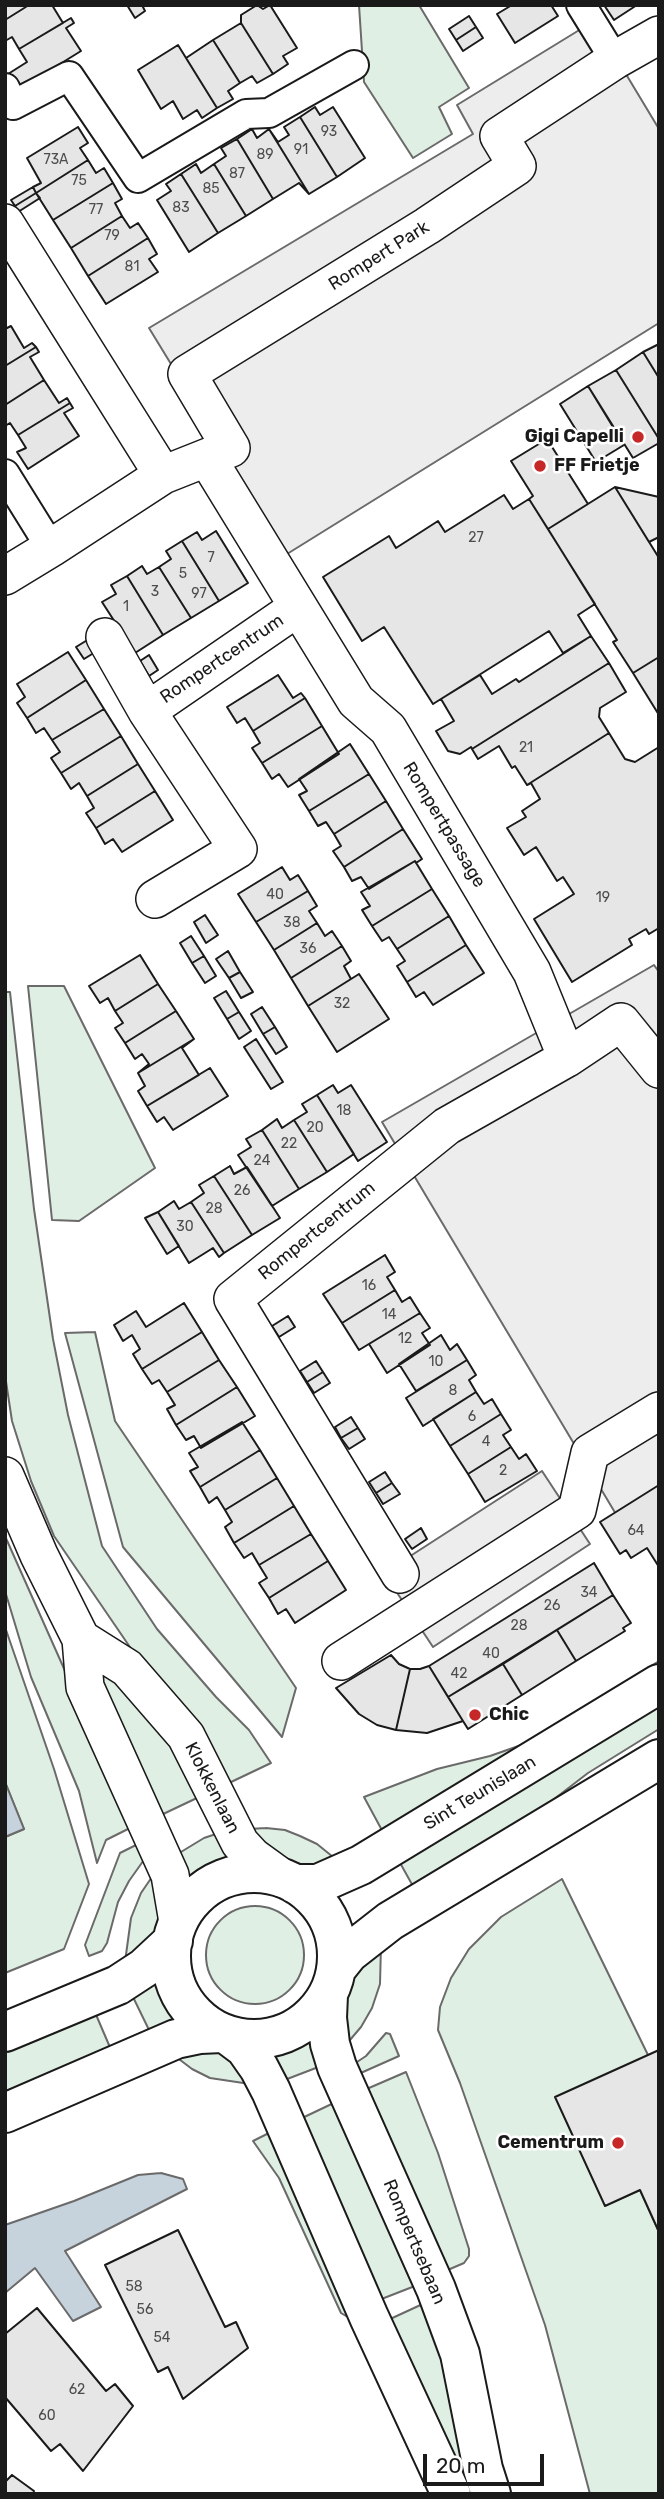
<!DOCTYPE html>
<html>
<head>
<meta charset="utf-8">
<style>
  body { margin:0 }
  #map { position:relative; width:664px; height:2499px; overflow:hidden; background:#fff; font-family:Rubik,sans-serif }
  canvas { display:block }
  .frame { position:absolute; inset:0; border:7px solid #1a1a1a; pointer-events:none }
  .scale { position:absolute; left:423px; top:2454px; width:121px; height:32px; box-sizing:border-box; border:4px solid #1a1a1a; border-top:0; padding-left:9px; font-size:21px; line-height:24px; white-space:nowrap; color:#1a1a1a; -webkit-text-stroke:5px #fff; paint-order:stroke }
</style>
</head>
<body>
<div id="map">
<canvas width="664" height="2499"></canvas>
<div class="frame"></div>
<div class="scale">20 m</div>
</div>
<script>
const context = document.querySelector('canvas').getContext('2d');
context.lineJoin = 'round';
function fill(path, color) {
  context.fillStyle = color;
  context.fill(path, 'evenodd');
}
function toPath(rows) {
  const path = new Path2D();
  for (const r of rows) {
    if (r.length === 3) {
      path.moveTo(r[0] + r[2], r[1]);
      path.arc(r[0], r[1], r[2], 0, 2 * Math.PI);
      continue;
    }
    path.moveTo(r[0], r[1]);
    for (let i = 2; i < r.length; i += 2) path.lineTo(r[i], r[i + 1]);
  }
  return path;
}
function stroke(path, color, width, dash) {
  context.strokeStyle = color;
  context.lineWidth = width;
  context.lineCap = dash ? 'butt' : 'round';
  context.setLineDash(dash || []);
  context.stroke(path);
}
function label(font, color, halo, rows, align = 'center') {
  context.font = font + ' Rubik,sans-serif';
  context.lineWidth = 5;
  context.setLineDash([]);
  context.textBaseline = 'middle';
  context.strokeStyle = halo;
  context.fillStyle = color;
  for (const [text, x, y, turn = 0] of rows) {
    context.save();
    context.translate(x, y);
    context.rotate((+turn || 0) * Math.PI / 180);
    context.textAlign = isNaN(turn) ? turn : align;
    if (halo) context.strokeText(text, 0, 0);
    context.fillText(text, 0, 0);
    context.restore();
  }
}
const green = toPath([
  [359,5,419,5,469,88,439,107,452,134,413,158,364,82,359,5],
  [28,986,64,986,155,1168,79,1221,52,1220,28,986],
  [5,992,10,992,34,1209,53,1339,68,1415,102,1546,157,1629,216,1697,249,1730,271,1763,229,1783,134,1653,54,1536,31,1481,12,1421,5,1375,5,992],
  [95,1332,115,1421,296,1688,282,1737,123,1547,65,1333,95,1332],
  [5,1536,134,1826,106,1840,97,1863,79,1791,31,1677,5,1591,5,1536],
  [5,1627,54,1769,89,1884,64,1949,5,1973,5,1837,24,1829,5,1782,5,1627],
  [659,1661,659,1667,384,1834,364,1797,437,1769,490,1756,527,1743,659,1661],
  [108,1675,112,1676,168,1741,199,1797,159,1816,100,1686,102,1676,108,1675],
  [659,1700,659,1729,588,1773,519,1826,414,1888,399,1861,659,1700],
  [266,1828,285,1830,300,1836,317,1844,338,1861,327,1865,306,1865,290,1862,278,1856,249,1829,266,1828],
  [216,1834,227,1858,202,1869,187,1879,176,1855,204,1838,216,1834],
  [140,1843,146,1857,129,1881,118,1902,107,1943,102,1951,89,1956,85,1945,120,1853,140,1843],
  [154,1874,161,1912,157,1928,144,1946,125,1962,131,1918,141,1893,154,1874],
  [562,1879,648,2055,606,2205,640,2190,659,2232,659,2494,590,2494,545,2325,460,2083,438,2030,440,2007,451,1978,469,1949,501,1917,562,1879],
  [255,1955,49],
  [381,1945,380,1984,372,2008,361,2027,344,2047,343,2010,354,1974,381,1945],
  [156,1983,161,1997,176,2023,151,2034,132,1995,156,1983],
  [94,2010,112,2052,5,2098,5,2046,94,2010],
  [386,2033,390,2034,399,2056,354,2076,351,2066,366,2056,386,2033],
  [310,2040,321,2066,282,2081,270,2055,285,2053,310,2040],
  [209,2050,222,2054,236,2066,250,2084,210,2078,192,2069,175,2056,209,2050],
  [406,2072,438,2153,469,2249,469,2256,464,2263,443,2272,362,2091,406,2072],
  [338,2101,420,2284,379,2300,300,2119,338,2101],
  [271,2132,354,2313,346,2316,341,2313,279,2178,253,2141,271,2132],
  [427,2302,445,2349,468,2471,464,2477,388,2320,427,2302]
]);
fill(green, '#e0efe3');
stroke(green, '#6a6a6a', 2);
const parking = toPath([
  [594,21,659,129,659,323,287,554,149,328,473,134,457,105,594,21],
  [654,965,659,972,659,1517,629,1536,382,1122,654,965],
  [542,1471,590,1544,433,1647,384,1573,542,1471]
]);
fill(parking, '#ededed');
stroke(parking, '#6a6a6a', 2);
const water = toPath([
  [5,1782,24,1829,5,1837,5,1782],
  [161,2173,183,2179,187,2189,65,2251,101,2307,73,2321,35,2268,5,2293,5,2225,74,2201,138,2175,161,2173]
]);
fill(water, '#c6d2dc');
stroke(water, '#6a6a6a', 2);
const building = toPath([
  [5,5,29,5,5,20,5,5],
  [29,5,52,5,63,23,19,49,12,37,5,41,5,20,29,5],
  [127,5,142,5,145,11,135,18,127,5],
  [257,5,263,9,270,5,297,48,283,56,288,64,273,74,241,23,241,15,257,5],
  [512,5,551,5,558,16,515,43,497,14,512,5],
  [604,5,637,5,614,20,604,5],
  [469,16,476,27,456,40,449,29,469,16],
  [71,18,74,23,66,28,81,51,18,90,8,74,27,62,19,49,71,18],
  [241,23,273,74,257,83,252,76,240,83,213,40,241,23],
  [476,27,483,38,463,51,456,40,476,27],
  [213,40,240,83,228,91,233,99,217,108,186,58,213,40],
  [178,45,217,108,202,118,197,110,183,119,173,101,161,109,138,70,178,45],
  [315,107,320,115,333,107,365,158,337,177,300,117,315,107],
  [300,117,337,177,309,194,269,129,278,142,289,135,284,127,300,117],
  [78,127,88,143,80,148,88,160,36,193,33,187,41,183,27,158,78,127],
  [252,129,257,138,269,129,309,194,299,183,273,199,237,139,252,129],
  [237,139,273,199,246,216,214,164,226,156,221,148,237,139],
  [88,160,96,173,104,168,113,183,53,220,36,193,88,160],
  [196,164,201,173,214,164,246,216,218,233,181,174,196,164],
  [181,174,218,233,189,252,157,200,171,191,166,184,181,174],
  [113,183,122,199,115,203,122,216,71,248,53,220,113,183],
  [33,187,36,193,15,206,11,200,33,187],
  [36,193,40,198,18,212,15,206,36,193],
  [122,216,130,228,138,223,148,238,88,276,71,248,122,216],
  [148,238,157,254,149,259,158,272,106,304,88,276,148,238],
  [11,326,24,348,32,343,36,347,5,366,5,329,11,326],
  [659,344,659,378,643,352,659,344],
  [36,347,39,352,30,357,44,380,5,405,5,366,36,347],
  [643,352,659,378,659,439,616,370,643,352],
  [616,370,659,439,659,443,633,458,588,386,616,370],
  [44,380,59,403,67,398,70,403,18,435,10,423,5,426,5,405,44,380],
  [588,386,624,445,596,462,560,404,588,386],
  [70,403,73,408,64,413,79,436,28,469,17,452,26,448,18,435,70,403],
  [547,439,588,504,548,529,529,499,533,496,511,461,547,439],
  [615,487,659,558,659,657,633,673,613,642,617,640,548,529,615,487],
  [615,487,659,497,659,537,649,542,615,487],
  [504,495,513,509,529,499,595,604,578,615,591,636,563,653,549,631,433,704,384,627,362,641,323,577,389,536,396,548,438,521,445,532,504,495],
  [216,531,248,583,219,601,182,541,197,532,202,540,216,531],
  [182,541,219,601,191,618,159,567,171,559,166,551,182,541],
  [142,566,147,574,159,567,191,618,163,635,127,576,142,566],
  [127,576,163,635,135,653,102,602,116,594,111,585,127,576],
  [591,636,609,663,472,749,471,747,460,754,448,751,436,731,454,721,441,699,480,675,492,694,516,679,519,682,591,636],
  [89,639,97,651,84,659,76,647,89,639],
  [68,652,86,680,27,718,17,703,25,697,17,684,68,652],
  [149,655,158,670,149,676,140,661,149,655],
  [659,657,659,715,633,673,659,657],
  [609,663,626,692,600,708,599,717,609,733,527,785,515,766,512,768,499,746,478,759,472,749,609,663],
  [278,675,293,698,301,693,305,698,253,731,245,718,237,723,227,707,278,675],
  [86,680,104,709,52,740,44,728,36,733,27,718,86,680],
  [305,698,322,726,262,763,252,748,260,743,253,731,305,698],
  [104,709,121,736,61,773,51,758,60,752,52,740,104,709],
  [322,726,339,754,288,787,279,774,272,779,262,763,322,726],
  [609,733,625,759,635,762,659,747,659,928,649,934,646,929,629,939,632,945,572,982,534,919,574,894,563,877,557,881,536,847,524,855,507,828,526,817,522,811,540,799,531,783,527,785,609,733],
  [121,736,138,764,87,796,79,783,71,789,61,773,121,736],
  [350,744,369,774,309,811,299,795,307,791,299,779,350,744],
  [138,764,155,791,96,828,86,813,94,808,87,796,138,764],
  [369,774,386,801,334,834,326,822,318,826,309,811,369,774],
  [155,791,173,820,122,852,113,839,105,844,96,828,155,791],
  [386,801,403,829,344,867,333,851,341,846,334,834,386,801],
  [403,829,422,859,416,863,415,861,369,889,361,877,352,881,344,867,403,829],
  [415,861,432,889,372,926,362,910,370,906,361,892,415,861],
  [282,867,290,880,298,875,308,891,256,922,238,894,282,867],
  [432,889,449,916,397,949,389,937,382,941,372,926,432,889],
  [308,891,317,906,309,911,317,923,274,950,256,922,308,891],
  [205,915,218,935,206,943,194,922,205,915],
  [449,916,466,945,407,982,397,966,405,961,397,949,449,916],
  [317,923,325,936,332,931,342,946,291,978,274,950,317,923],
  [191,936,204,956,192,963,180,943,191,936],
  [466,945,484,973,433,1005,424,992,416,997,407,982,466,945],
  [342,946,351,961,344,966,351,979,308,1006,291,978,342,946],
  [228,951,240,972,229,978,216,959,228,951],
  [140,955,158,984,115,1011,108,998,100,1003,89,986,140,955],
  [204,956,216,976,205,983,192,963,204,956],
  [240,972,253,992,241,998,229,978,240,972],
  [359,974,389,1019,337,1052,308,1006,359,974],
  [158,984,176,1011,125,1043,115,1028,123,1023,115,1011,158,984],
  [226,991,239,1012,227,1019,214,998,226,991],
  [262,1007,275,1027,263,1034,251,1014,262,1007],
  [176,1011,194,1039,138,1073,149,1064,142,1054,135,1059,125,1043,176,1011],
  [239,1012,251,1031,239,1039,227,1019,239,1012],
  [275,1027,287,1047,276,1054,263,1034,275,1027],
  [194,1039,182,1048,199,1075,147,1106,138,1091,145,1086,138,1073,194,1039],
  [256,1039,283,1082,271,1089,244,1047,256,1039],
  [210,1068,228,1096,173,1130,164,1117,157,1122,147,1106,210,1068],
  [333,1085,338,1093,351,1085,387,1142,358,1161,317,1095,333,1085],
  [317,1095,354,1154,327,1172,294,1120,307,1112,302,1104,317,1095],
  [277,1119,282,1128,294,1120,327,1172,299,1189,262,1130,277,1119],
  [262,1130,299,1189,272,1206,238,1155,251,1147,246,1139,262,1130],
  [230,1166,234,1174,247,1167,280,1218,252,1235,214,1176,230,1166],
  [214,1176,252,1235,224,1253,191,1202,204,1193,199,1185,214,1176],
  [174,1201,179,1209,191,1202,224,1253,219,1257,213,1248,189,1263,158,1212,174,1201],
  [158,1212,179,1246,167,1254,145,1218,158,1212],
  [385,1255,395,1272,387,1277,395,1290,342,1323,323,1294,385,1255],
  [395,1290,402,1302,410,1297,420,1313,359,1350,342,1323,395,1290],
  [184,1303,202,1332,142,1369,133,1354,140,1349,132,1335,123,1341,114,1325,136,1311,146,1327,184,1303],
  [420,1313,430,1328,422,1333,430,1345,387,1373,369,1344,420,1313],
  [288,1316,295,1327,279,1337,272,1326,288,1316],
  [202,1332,219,1360,167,1392,159,1380,152,1384,142,1369,202,1332],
  [441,1335,450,1350,457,1344,467,1360,416,1391,399,1364,441,1335],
  [219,1360,237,1387,176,1425,167,1409,175,1405,167,1392,219,1360],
  [467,1360,476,1375,469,1380,476,1392,423,1426,406,1398,467,1360],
  [316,1361,323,1372,307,1382,300,1371,316,1361],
  [323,1372,330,1383,314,1393,307,1382,323,1372],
  [237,1387,255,1416,201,1448,194,1436,186,1440,176,1425,237,1387],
  [476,1392,484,1404,492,1399,501,1414,450,1446,433,1419,476,1392],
  [501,1414,511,1430,503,1435,511,1447,468,1474,450,1446,501,1414],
  [351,1417,358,1428,341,1438,335,1427,351,1417],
  [242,1422,260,1450,200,1487,190,1471,198,1467,189,1453,242,1422],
  [358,1428,365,1439,349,1449,341,1438,358,1428],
  [511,1447,519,1459,526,1454,537,1471,485,1502,468,1474,511,1447],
  [260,1450,277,1478,225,1510,217,1497,209,1503,200,1487,260,1450],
  [385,1472,392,1483,376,1493,369,1482,385,1472],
  [277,1478,294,1506,234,1543,225,1527,232,1522,225,1510,277,1478],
  [392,1483,400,1494,383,1504,376,1493,392,1483],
  [659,1485,659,1567,647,1548,631,1558,626,1550,620,1554,600,1522,659,1485],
  [294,1506,311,1534,259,1565,252,1553,244,1558,234,1543,294,1506],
  [421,1528,427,1539,412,1549,405,1539,421,1528],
  [311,1534,328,1561,269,1598,259,1583,267,1578,259,1565,311,1534],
  [328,1561,346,1590,295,1623,286,1609,278,1614,269,1598,328,1561],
  [594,1563,613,1595,448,1697,429,1666,594,1563],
  [613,1595,631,1623,623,1628,625,1631,576,1661,557,1630,613,1595],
  [557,1630,576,1661,522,1695,503,1664,557,1630],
  [391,1655,399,1664,410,1669,396,1730,377,1725,359,1714,336,1688,391,1655],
  [503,1664,522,1695,468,1729,448,1697,503,1664],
  [429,1666,463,1721,427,1733,396,1730,410,1669,420,1669,429,1666],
  [659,2050,659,2232,640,2190,605,2206,555,2097,659,2050],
  [178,2230,225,2327,236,2322,248,2348,183,2399,168,2367,158,2372,105,2265,178,2230],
  [37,2308,106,2391,115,2384,133,2406,83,2471,60,2444,51,2451,5,2397,5,2334,37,2308],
  [12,2475,34,2491,33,2494,5,2494,5,2482,12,2475]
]);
fill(building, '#e6e6e6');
stroke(building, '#1a1a1a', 2);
const pedestrian = toPath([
  [581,5,615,60],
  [5,88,13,105,69,76,138,178,246,114,269,113,354,65],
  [5,474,51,548]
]);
const minor = toPath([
  [5,223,163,475],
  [207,458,356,701,388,729,532,972,567,1058],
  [5,576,51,548,163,475,231,448,187,374,427,226,517,166,499,136,615,60,659,35],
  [105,637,147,711,238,849,155,899],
  [147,711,297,608],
  [5,1476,39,1555,81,1639,85,1687,170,1875,178,1922],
  [400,1574,233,1299,447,1126,567,1058,621,1022,659,1069],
  [81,1639,127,1668,186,1736,240,1843,253,1857,282,1878],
  [341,1661,577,1510,590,1453,659,1411]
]);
const tertiary = toPath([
  [254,1956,83],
  [295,1884,318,1884,361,1865,659,1684],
  [337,1968,349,1953,390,1921,659,1759],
  [328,1995,327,2018,330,2044,337,2067,436,2289,460,2354,483,2469,491,2494],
  [5,2032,118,1985,144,1968,173,1941],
  [229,2036,245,2048,259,2068,271,2091,369,2317,451,2494],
  [5,2113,176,2039,200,2034,222,2033]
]);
stroke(pedestrian, '#1a1a1a', 32);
stroke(minor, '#1a1a1a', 40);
stroke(tertiary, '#1a1a1a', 42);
stroke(pedestrian, '#fff', 28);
stroke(minor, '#fff', 37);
stroke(tertiary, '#fff', 38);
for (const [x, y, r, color] of [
  [638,437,7,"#c62828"],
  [540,466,7,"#c62828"],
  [475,1715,7,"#c62828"],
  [618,2143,7,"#c62828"]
]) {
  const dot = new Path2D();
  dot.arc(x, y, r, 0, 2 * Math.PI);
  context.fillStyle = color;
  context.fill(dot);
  stroke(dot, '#fff', 2.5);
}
label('14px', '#4d4d4d', null, [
  ["93",329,132],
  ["91",301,150],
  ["89",265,155],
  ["73A",56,160],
  ["87",237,174],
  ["75",79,181],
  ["85",211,189],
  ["83",181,208],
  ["77",96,210],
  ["79",112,236],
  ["81",132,267],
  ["27",476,538],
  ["7",211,558],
  ["5",183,574],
  ["3",155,592],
  ["97",199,594],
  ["1",126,607],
  ["21",526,748],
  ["40",275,895],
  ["19",603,898],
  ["38",292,923],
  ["36",308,949],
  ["32",342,1004],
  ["18",344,1111],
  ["20",315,1128],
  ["22",289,1144],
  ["24",262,1161],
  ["26",242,1191],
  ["28",214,1209],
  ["30",185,1227],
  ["16",369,1286],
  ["14",389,1315],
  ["12",405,1339],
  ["10",436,1362],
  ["8",453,1391],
  ["6",472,1417],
  ["4",486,1442],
  ["2",503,1471],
  ["64",636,1531],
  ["34",589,1593],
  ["26",552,1606],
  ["28",519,1626],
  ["40",491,1654],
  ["42",459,1674],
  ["58",134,2287],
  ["56",145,2310],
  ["54",162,2338],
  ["62",77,2390],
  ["60",47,2416]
]);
label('18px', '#1a1a1a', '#fff', [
  ["Rompert Park",379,256,-32],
  ["Rompertcentrum",222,659,-34],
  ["Rompertpassage",444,825,59],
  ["Rompertcentrum",317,1231,-39],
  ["Klokkenlaan",212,1788,63],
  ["Sint Teunislaan",480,1793,-31],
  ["Rompertsebaan",414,2242,67]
]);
label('bold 18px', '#1a1a1a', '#fff', [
  ["Gigi Capelli",624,437],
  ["FF Frietje",554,466,"left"],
  ["Chic",489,1715,"left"],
  ["Cementrum",604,2143]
], 'right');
</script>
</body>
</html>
